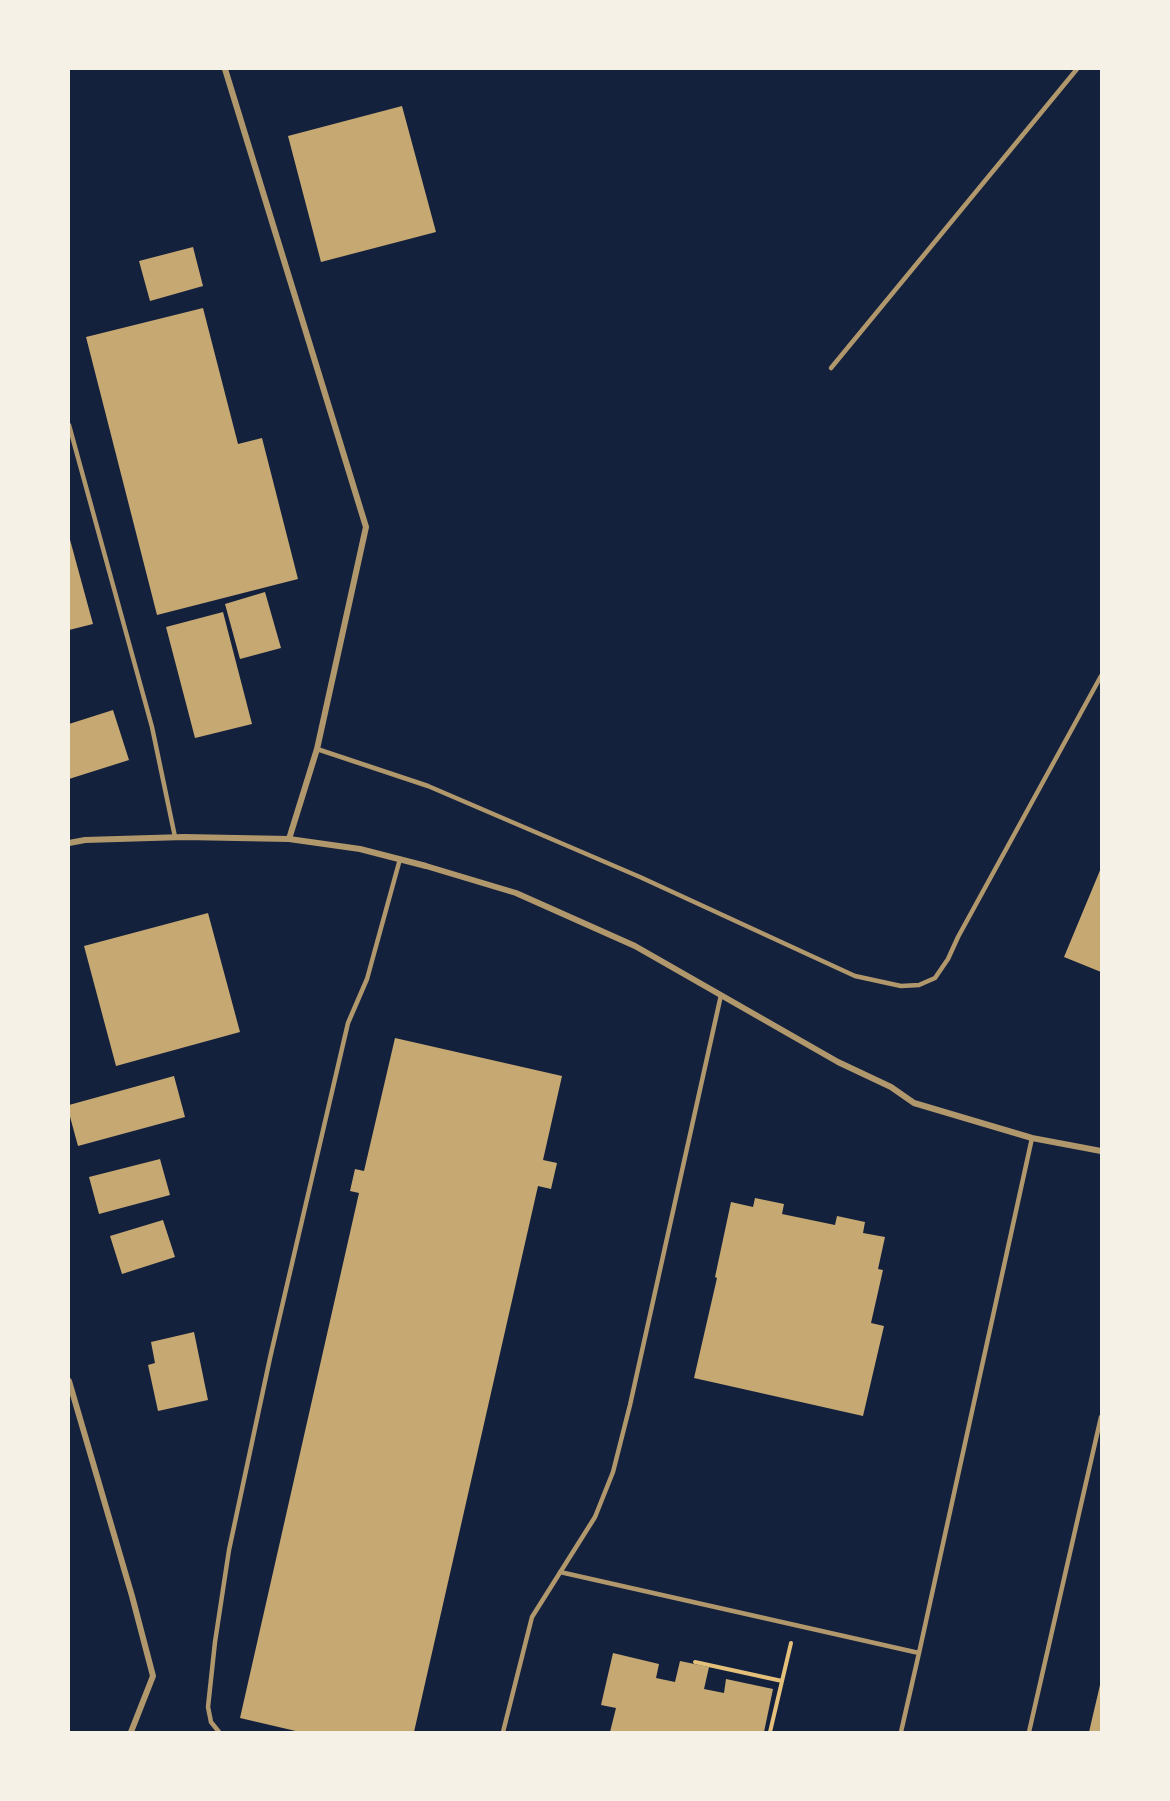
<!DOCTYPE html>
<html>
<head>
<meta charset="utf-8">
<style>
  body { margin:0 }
  #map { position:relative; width:1170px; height:1801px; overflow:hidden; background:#14213d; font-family:Helvetica,sans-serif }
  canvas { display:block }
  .frame { position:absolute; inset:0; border:70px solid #f6f1e7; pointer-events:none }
</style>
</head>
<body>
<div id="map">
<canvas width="1170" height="1801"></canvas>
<div class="frame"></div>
</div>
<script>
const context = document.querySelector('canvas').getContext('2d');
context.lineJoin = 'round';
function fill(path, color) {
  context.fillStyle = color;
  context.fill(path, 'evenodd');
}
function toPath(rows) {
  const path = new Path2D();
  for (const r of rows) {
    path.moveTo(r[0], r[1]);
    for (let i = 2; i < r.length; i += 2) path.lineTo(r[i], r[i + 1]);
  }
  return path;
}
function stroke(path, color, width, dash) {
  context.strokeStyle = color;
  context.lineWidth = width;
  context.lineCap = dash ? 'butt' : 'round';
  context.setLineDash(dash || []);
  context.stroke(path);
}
fill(toPath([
  [402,106,436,232,321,262,288,136],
  [193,247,203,286,150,301,139,261],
  [203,308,238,444,262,438,298,579,157,615,86,337],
  [69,536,93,624,69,630],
  [265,592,281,648,240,659,225,604],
  [223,612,252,724,195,738,166,627],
  [113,710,129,760,69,779,69,724],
  [1101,868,1101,972,1064,957],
  [208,913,240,1032,116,1066,84,946],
  [395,1038,562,1076,543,1160,557,1163,551,1189,538,1186,414,1732,300,1732,240,1718,359,1193,350,1191,355,1169,364,1171],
  [174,1076,185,1117,78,1146,69,1113,69,1105],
  [160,1159,170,1195,99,1214,89,1177],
  [755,1198,784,1204,782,1214,835,1225,837,1216,865,1222,863,1233,885,1237,878,1269,883,1270,871,1323,884,1326,863,1416,694,1378,717,1278,715,1277,731,1202,753,1207],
  [163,1220,175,1257,122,1274,110,1236],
  [194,1332,208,1400,158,1411,148,1365,155,1363,151,1342],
  [613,1653,659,1664,656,1678,675,1682,680,1661,709,1667,704,1689,724,1693,726,1679,773,1689,764,1732,610,1732,616,1708,601,1705],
  [1100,1685,1101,1732,1089,1732]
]), '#c6a872');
stroke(toPath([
  [695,1662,782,1681],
  [770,1732,791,1643]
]), '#e5c07b', 4);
stroke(toPath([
  [831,368,1077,69],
  [69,425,152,727,175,837],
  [317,749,428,786,640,877,855,976,901,986,919,985,935,978,948,959,958,937,1101,676],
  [560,1572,919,1653,1032,1138],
  [219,1732,211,1722,208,1707,215,1642,229,1550,270,1358,348,1023,367,979,400,859],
  [503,1732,532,1617,595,1517,613,1472,630,1405,721,995],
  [901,1732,919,1653],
  [1029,1732,1101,1417]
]), '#b1986c', 4.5);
stroke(toPath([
  [225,69,366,527,317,749,289,839],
  [69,843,85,840,184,837,289,839,360,849,426,866,516,893,635,946,838,1062,891,1087,914,1103,1032,1138,1101,1151],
  [69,1381,132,1596,153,1676,131,1732]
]), '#b1986c', 6);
</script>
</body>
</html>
